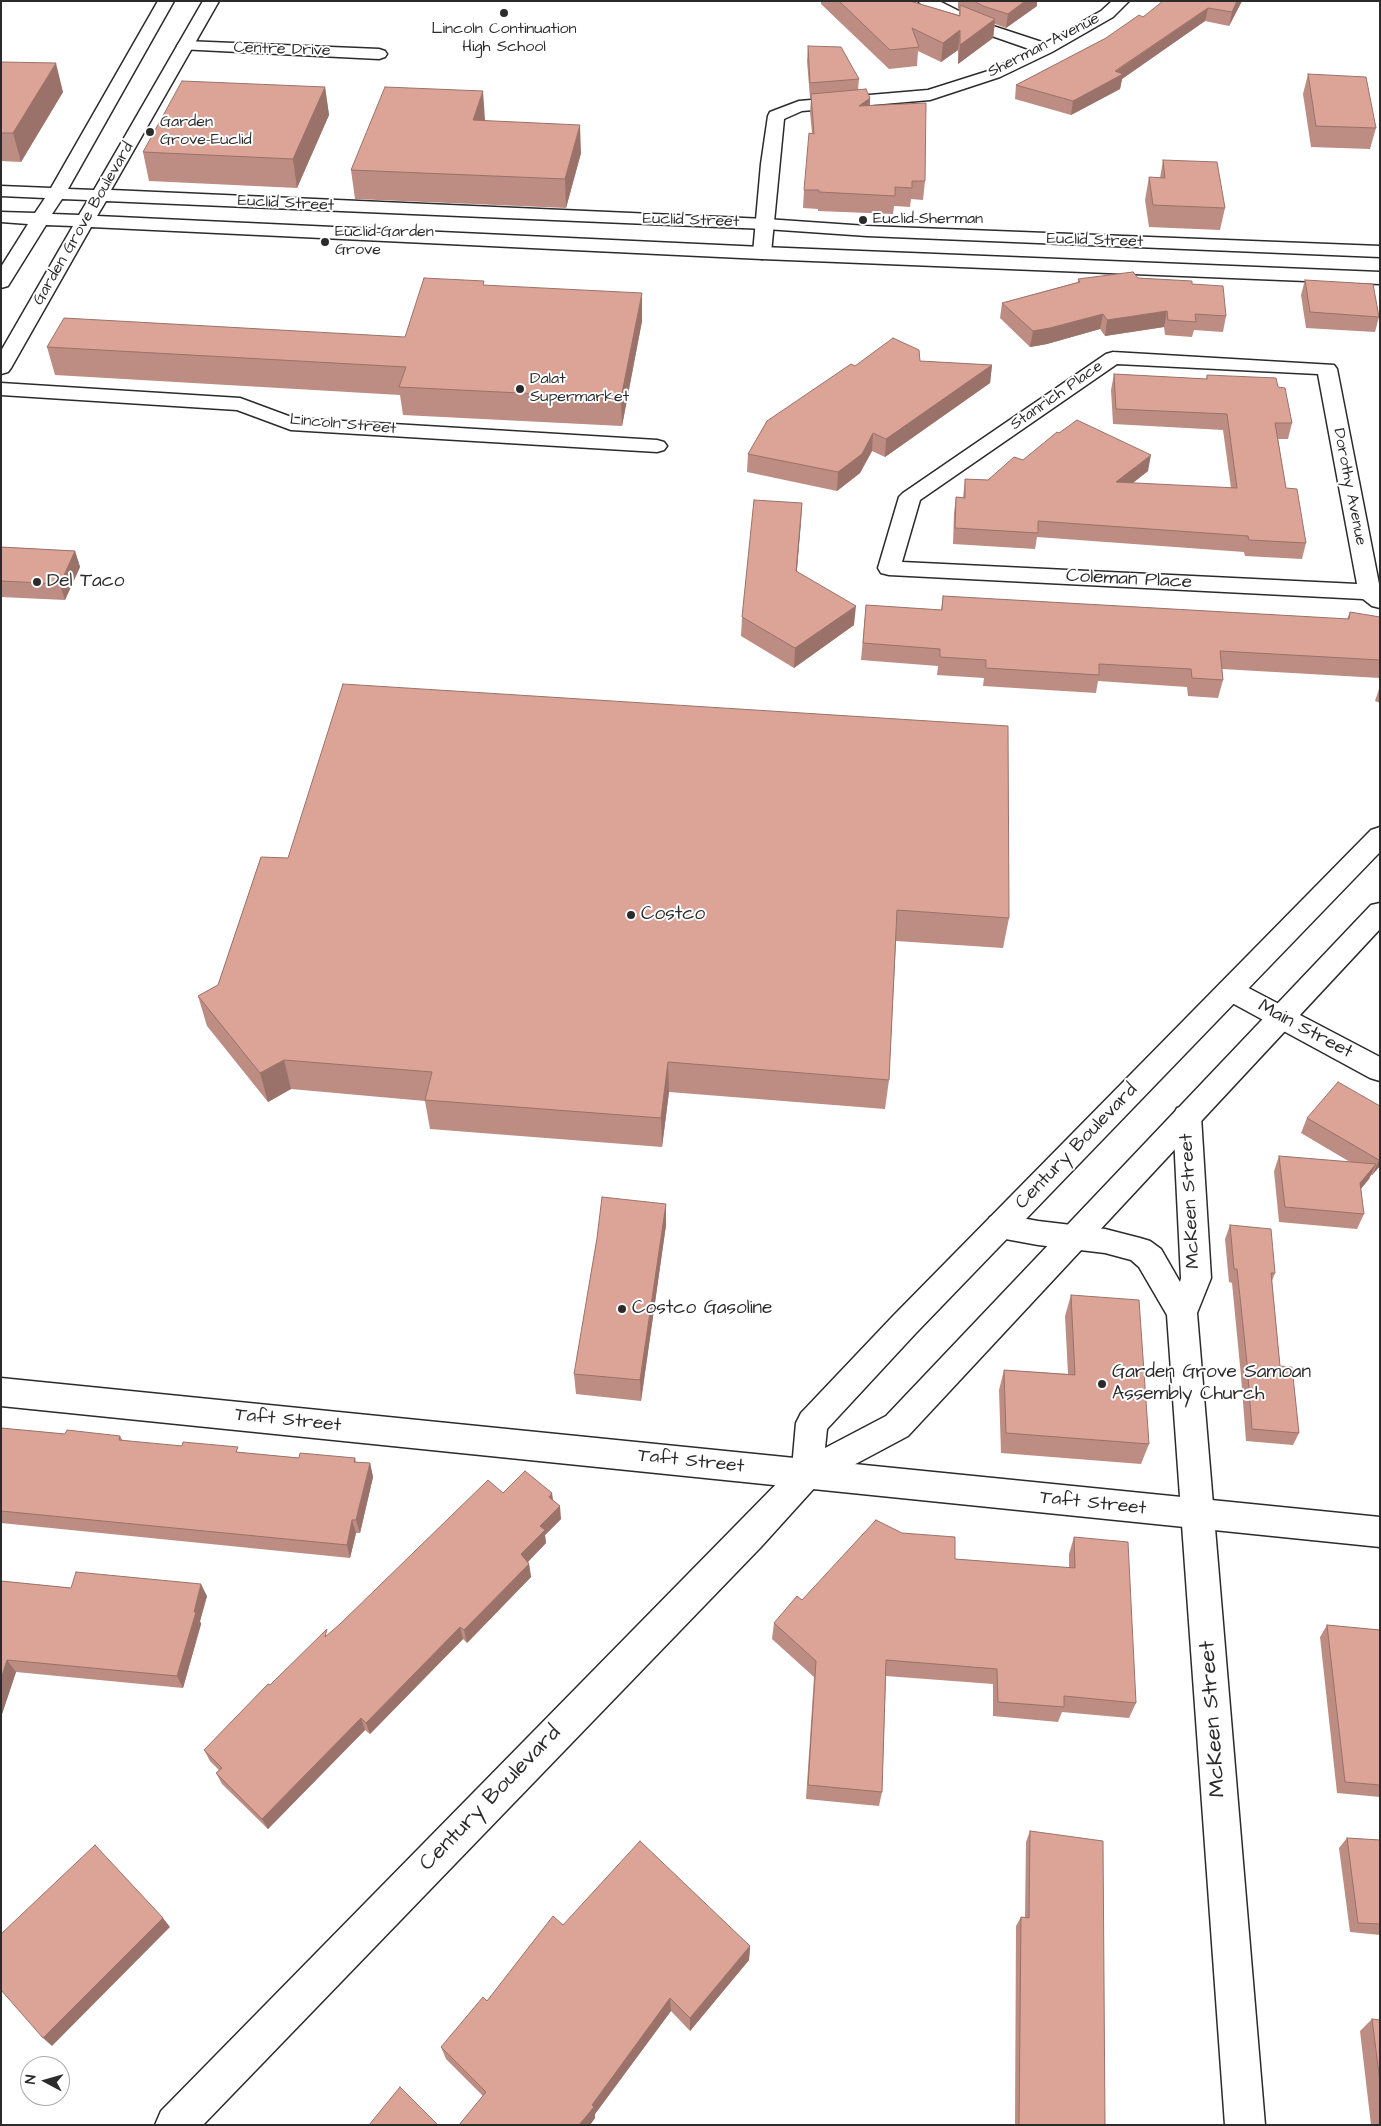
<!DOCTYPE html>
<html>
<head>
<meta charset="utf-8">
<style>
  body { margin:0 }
  #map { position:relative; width:1381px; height:2126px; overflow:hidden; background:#fff; font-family:"Architects Daughter",sans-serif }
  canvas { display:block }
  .frame { position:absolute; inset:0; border:2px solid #2b2b2b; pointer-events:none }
  .north { position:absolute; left:20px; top:2056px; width:50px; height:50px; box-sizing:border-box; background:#fff; border:1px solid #aaa; border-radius:50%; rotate:276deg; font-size:14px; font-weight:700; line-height:20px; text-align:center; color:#2b2b2b }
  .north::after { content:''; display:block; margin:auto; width:18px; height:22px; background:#2b2b2b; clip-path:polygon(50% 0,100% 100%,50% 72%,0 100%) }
</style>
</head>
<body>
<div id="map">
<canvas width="1381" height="2126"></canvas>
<div class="frame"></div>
<div class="north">N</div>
</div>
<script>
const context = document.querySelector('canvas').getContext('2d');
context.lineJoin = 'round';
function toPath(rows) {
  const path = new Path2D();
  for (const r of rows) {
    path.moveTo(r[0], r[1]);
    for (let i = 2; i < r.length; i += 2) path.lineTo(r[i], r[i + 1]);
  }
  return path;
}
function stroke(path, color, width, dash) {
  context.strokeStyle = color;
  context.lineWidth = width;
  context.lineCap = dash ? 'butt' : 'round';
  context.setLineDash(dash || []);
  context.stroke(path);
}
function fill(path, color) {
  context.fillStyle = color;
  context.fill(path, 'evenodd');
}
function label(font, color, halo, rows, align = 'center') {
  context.font = font + ' "Architects Daughter",sans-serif';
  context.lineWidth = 4;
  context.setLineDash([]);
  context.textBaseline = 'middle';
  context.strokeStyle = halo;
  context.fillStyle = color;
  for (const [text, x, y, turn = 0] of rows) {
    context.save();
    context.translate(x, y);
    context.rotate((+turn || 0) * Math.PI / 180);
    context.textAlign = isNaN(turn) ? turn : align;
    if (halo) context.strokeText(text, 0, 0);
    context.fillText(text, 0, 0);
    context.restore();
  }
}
const minor = toPath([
  [918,1,939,1,981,22,1045,43,1101,11,1112,1,1129,1,1113,17,1052,52,1000,77,930,100,802,111,784,119,771,253,768,257,762,259,756,257,753,253,761,164,768,116,770,112,799,101,928,90,988,71,1032,50,969,28,921,4,918,1],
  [185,41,379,49,385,51,387,54,385,57,379,59,179,49,177,46,179,43,185,41],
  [1113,352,1334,365,1337,369,1380,589,1380,608,1372,606,1363,599,889,575,881,573,878,568,899,497,903,493,1106,354,1113,352],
  [1117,364,1318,374,1357,584,902,562,920,500,1117,364],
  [1,383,240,398,294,418,657,440,664,442,667,446,664,450,657,452,291,430,237,410,1,395,1,383],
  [1230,980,1239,983,1380,1057,1380,1081,1370,1078,1221,997,1217,990,1221,983,1230,980],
  [1187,1105,1197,1108,1201,1116,1211,1278,1197,1313,1265,2125,1225,2125,1167,1315,1139,1267,1131,1260,1105,1253,1038,1245,1000,1238,990,1235,985,1226,990,1217,1000,1214,1038,1221,1105,1229,1140,1238,1150,1241,1161,1249,1180,1282,1181,1278,1173,1116,1177,1108,1187,1105]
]);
const tertiary = toPath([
  [1,1378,1380,1517,1380,1547,1,1406,1,1378]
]);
const primary = toPath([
  [158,1,174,1,68,189,94,190,203,1,219,1,111,190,766,219,867,226,1380,246,1380,257,867,236,766,229,106,201,97,216,762,247,1380,272,1380,284,762,259,91,227,11,368,8,372,1,374,1,351,73,226,46,225,8,286,1,288,1,267,28,224,1,222,1,212,35,213,45,198,1,196,1,186,51,188,158,1],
  [62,199,88,200,79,215,52,214,62,199],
  [1380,827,1380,852,915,1334,827,1429,825,1448,886,1416,1371,905,1380,903,1380,929,908,1436,818,1484,761,1547,203,2125,155,2125,161,2111,792,1468,796,1423,801,1413,893,1316,1371,830,1380,827]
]);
stroke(minor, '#2b2b2b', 3);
stroke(tertiary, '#2b2b2b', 3);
stroke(primary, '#2b2b2b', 3);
fill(minor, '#fff');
fill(tertiary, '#fff');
fill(primary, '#fff');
fill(toPath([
  [821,1,910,1,959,15,959,9,958,8,958,1,1037,1,1037,6,1006,28,995,24,993,38,958,64,958,50,941,62,918,51,917,66,889,69,821,4],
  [1242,1,1229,26,1205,21,1122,79,1120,89,1071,115,1015,99,1016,85,1106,38,1143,17],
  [808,46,859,79,858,90,870,98,870,105,925,181,923,200,911,199,910,207,894,206,893,214,818,211,818,209,803,208,804,190,812,133,810,112,811,98,810,98,807,61],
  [1,62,63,92,21,162,1,161],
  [1308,74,1376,128,1370,149,1311,147,1303,94],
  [325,87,329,115,297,188,149,181,143,152],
  [485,120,581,153,566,208,355,199,351,170],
  [1163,160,1225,208,1220,230,1149,227,1145,200,1149,177,1160,178],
  [1138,278,1192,284,1226,316,1223,332,1194,330,1192,337,1165,335,1164,327,1105,336,1100,329,1047,344,1030,347,1000,318,1002,303,1078,282,1078,279],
  [1305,280,1379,317,1375,332,1306,328,1301,295],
  [484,285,642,321,622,426,403,415,400,395,55,375,47,347,405,337],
  [920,361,992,365,990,383,885,457,872,451,860,473,837,491,747,472,748,454,855,366],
  [1114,374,1206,379,1207,375,1278,387,1292,423,1288,439,1278,439,1286,488,1306,543,1302,559,1245,556,1244,552,1037,537,1035,549,953,544,954,513,956,497,963,498,965,479,988,480,1023,460,1148,471,1133,483,1231,488,1223,430,1113,424,1111,390],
  [802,503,797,571,854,625,794,668,741,636,742,617],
  [1,547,75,551,80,567,65,600,1,597],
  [943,596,1347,619,1350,612,1380,617,1380,678,1222,669,1223,680,1218,698,1188,696,1187,687,1098,681,1096,693,983,686,984,678,937,675,938,666,861,660,866,605,941,610],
  [1380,686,1380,703,1375,701],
  [261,857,1009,918,1003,948,896,941,889,1080,885,1109,669,1092,662,1147,430,1129,425,1101,291,1089,268,1102,207,1026,198,996,218,985],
  [1380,1106,1380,1166,1372,1175,1371,1175,1369,1179,1361,1189,1364,1214,1357,1229,1279,1222,1274,1171,1279,1156,1350,1162,1301,1133,1307,1118],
  [666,1204,666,1225,641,1401,576,1394,574,1374],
  [1230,1225,1275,1273,1272,1281,1280,1366,1299,1433,1293,1445,1246,1441,1241,1376,1232,1283,1229,1282,1225,1239],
  [1071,1295,1149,1444,1141,1464,1001,1453,999,1390,1004,1370,1068,1374,1065,1316],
  [1,1428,65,1434,120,1436,123,1441,299,1458,355,1458,356,1462,370,1463,373,1477,360,1533,356,1533,350,1558,1,1523],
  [503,1493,553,1500,561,1519,545,1535,546,1543,528,1562,529,1564,531,1577,467,1643,463,1639,370,1734,365,1730,268,1829,222,1784,216,1773,219,1770,210,1761,204,1750,270,1685,329,1634],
  [1074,1537,1136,1703,1129,1718,1062,1712,1058,1722,993,1716,993,1684,886,1676,882,1792,879,1806,806,1799,814,1677,772,1639,774,1623,802,1600,955,1559,1069,1568,1069,1554],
  [1,1581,71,1588,207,1596,200,1621,201,1624,183,1688,16,1672,1,1717],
  [1327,1625,1380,1630,1380,1797,1337,1793,1320,1637],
  [1030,1831,1105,2125,1015,2125,1016,1926,1021,1917,1025,1917,1026,1842],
  [1347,1838,1380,1840,1380,1935,1350,1932,1339,1848],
  [563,1925,750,1946,749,1960,690,2031,671,2011,595,2114,595,2118,590,2125,459,2125,483,2096,446,2059,441,2047],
  [1372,2019,1380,2020,1380,2125,1371,2125,1360,2031]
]), '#bd8c82');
fill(toPath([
  [1025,1,1037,1,1037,6,1006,28,1008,14],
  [1237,1,1242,1,1229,26,1232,12],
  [1208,8,1205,21,1122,79,1120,89,1071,115,1073,101],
  [995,19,993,38,958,64,960,45],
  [960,30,958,50,941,62,943,43],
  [56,63,63,92,21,162,13,133],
  [325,87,329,115,297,188,293,159],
  [483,91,485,120,475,149,473,120],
  [870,98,869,116,859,106],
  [580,125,581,153,566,208,565,179],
  [642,293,642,321,622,426,621,398],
  [1167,311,1164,327,1105,336,1107,320],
  [1103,314,1100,329,1047,344,1030,347,1033,331],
  [992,365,990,383,885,457,886,439],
  [873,433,872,451,860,473,837,491,838,472],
  [1151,455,1148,471,1113,498,1116,482],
  [802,503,801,523,795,591,796,571],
  [75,551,80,567,65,600,60,584],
  [856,606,854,625,794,668,795,648],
  [284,1060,291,1089,268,1102,260,1073],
  [668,1062,669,1092,662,1147,661,1118],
  [1380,1159,1380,1166,1372,1175,1379,1160],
  [1376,1164,1369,1179,1353,1198,1360,1183],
  [666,1204,666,1225,641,1401,640,1380],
  [370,1463,373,1477,360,1533,356,1520],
  [552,1493,554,1506,549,1497],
  [560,1506,561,1519,545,1535,546,1543,523,1567,521,1554,540,1526],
  [352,1520,356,1533,350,1558,347,1545],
  [529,1564,531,1577,467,1643,464,1630],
  [201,1584,207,1596,200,1621,201,1624,183,1688,177,1676],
  [460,1627,463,1639,370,1734,366,1723],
  [7,1660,16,1672,1,1717,1,1679],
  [361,1718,365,1730,268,1829,262,1819],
  [163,1918,170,1927,52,2046,43,2038],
  [750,1946,749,1960,690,2031,690,2018],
  [670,1998,671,2011,595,2114,595,2118,590,2125,579,2125,592,2105]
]), '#9a726a');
const building = toPath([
  [839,1,910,1,960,16,960,5,995,19,960,45,960,30,943,43,912,28,919,47,890,50,839,1],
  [974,1,1025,1,1008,14,983,6,974,1],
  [1163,1,1237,1,1232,12,1208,8,1115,71,1123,74,1073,101,1016,85,1106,38,1139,15,1143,17,1163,1],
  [808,46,841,47,859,79,810,83,808,46],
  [1,62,56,63,13,133,1,133,1,62],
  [1308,74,1366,77,1376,128,1316,126,1308,74],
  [182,81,325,87,293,159,143,152,182,81],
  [385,87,483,91,473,120,580,125,565,179,351,170,385,87],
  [866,89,870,98,859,106,926,103,925,181,912,181,912,188,895,187,895,196,819,192,819,190,804,190,809,133,814,134,811,94,866,89],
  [1163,160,1217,162,1225,208,1153,205,1149,177,1165,178,1163,160],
  [1133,272,1138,278,1192,281,1192,284,1223,286,1226,316,1195,314,1196,322,1168,320,1167,311,1107,320,1103,314,1050,328,1033,331,1002,303,1080,282,1078,279,1133,272],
  [424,278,484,281,483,285,642,293,621,398,399,387,406,367,47,347,64,318,405,337,424,278],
  [1305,280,1373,284,1379,317,1310,312,1305,280],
  [893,338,919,350,920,361,992,365,886,439,873,433,862,454,838,472,748,454,767,421,851,364,855,366,893,338],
  [1114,374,1207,379,1207,375,1276,378,1278,387,1285,388,1292,423,1275,423,1286,488,1297,489,1306,543,1249,540,1248,536,1038,521,1038,533,955,528,956,497,965,498,965,479,988,480,1014,457,1023,460,1057,432,1059,433,1077,420,1151,455,1116,482,1237,488,1227,414,1116,409,1114,374],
  [754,500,802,503,796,571,856,606,795,648,742,617,754,500],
  [1,547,75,551,60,584,1,581,1,547],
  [943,596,1349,619,1350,612,1380,617,1380,660,1220,651,1223,680,1192,678,1191,669,1099,664,1099,675,986,668,986,660,940,657,940,649,863,643,866,605,942,610,943,596],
  [343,684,1008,726,1009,918,897,910,889,1080,668,1062,661,1118,425,1100,432,1072,284,1060,260,1073,198,996,218,985,261,857,288,858,343,684],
  [1338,1082,1380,1106,1380,1159,1379,1160,1307,1118,1338,1082],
  [1279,1156,1376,1164,1360,1183,1364,1214,1285,1207,1279,1156],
  [602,1197,666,1204,640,1380,574,1374,597,1238,602,1197],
  [1230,1225,1271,1229,1275,1273,1271,1273,1280,1366,1292,1367,1299,1433,1252,1429,1247,1363,1237,1269,1234,1269,1230,1225],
  [1071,1295,1139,1300,1149,1444,1006,1433,1004,1370,1075,1375,1071,1295],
  [1,1428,65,1434,67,1430,120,1436,119,1440,182,1446,183,1442,238,1447,236,1452,299,1458,300,1453,355,1458,354,1462,370,1463,356,1520,352,1520,347,1545,1,1511,1,1428],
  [525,1471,552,1493,549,1497,560,1506,540,1526,545,1530,521,1554,529,1564,464,1630,460,1627,366,1723,361,1718,262,1819,216,1773,222,1768,204,1750,268,1684,270,1685,327,1629,325,1637,340,1624,488,1480,503,1493,525,1471],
  [876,1520,902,1533,955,1537,955,1559,1075,1568,1074,1537,1128,1542,1136,1703,1064,1696,1064,1707,998,1702,997,1669,886,1660,882,1792,808,1785,816,1661,774,1623,797,1596,802,1600,876,1520],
  [76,1572,201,1584,194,1612,196,1612,177,1676,7,1660,1,1679,1,1581,71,1588,76,1572],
  [1327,1625,1380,1630,1380,1785,1345,1782,1327,1625],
  [1030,1831,1103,1841,1105,2125,1019,2125,1021,1917,1029,1918,1030,1831],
  [1347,1838,1380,1840,1380,1924,1358,1923,1347,1838],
  [640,1841,750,1946,690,2018,670,1998,592,2105,594,2107,579,2125,459,2125,486,2092,441,2047,483,1997,487,2001,553,1916,563,1925,640,1841],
  [95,1845,163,1918,43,2038,1,1990,1,1934,95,1845],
  [1372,2019,1380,2020,1380,2082,1372,2019],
  [400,2087,438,2125,369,2125,400,2087]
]);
fill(building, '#dca397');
stroke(building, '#9a726a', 1);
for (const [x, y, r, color] of [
  [504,13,5,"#2b2b2b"],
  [150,132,5,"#2b2b2b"],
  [863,220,5,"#2b2b2b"],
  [325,242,5,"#2b2b2b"],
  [520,389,5,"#2b2b2b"],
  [37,582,5,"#2b2b2b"],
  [631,915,5,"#2b2b2b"],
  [622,1309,5,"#2b2b2b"],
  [1102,1384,5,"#2b2b2b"]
]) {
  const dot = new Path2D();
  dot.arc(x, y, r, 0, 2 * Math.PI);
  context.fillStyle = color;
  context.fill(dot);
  stroke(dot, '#fff', 2);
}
label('16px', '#2b2b2b', '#fff', [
  ["Lincoln Continuation",504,30,"center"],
  ["High School",504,48,"center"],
  ["Garden",160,123],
  ["Grove-Euclid",160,141],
  ["Euclid-Sherman",873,220],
  ["Euclid-Garden",335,233],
  ["Grove",335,251],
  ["Dalat",530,380],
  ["Supermarket",530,398]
], 'left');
label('16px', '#2b2b2b', '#fff', [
  ["Sherman Avenue",1044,46,-27],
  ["Centre Drive",282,50,2],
  ["Euclid Street",286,204,3],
  ["Euclid Street",691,221,2],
  ["Garden Grove Boulevard",84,224,-60],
  ["Euclid Street",1095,241,2],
  ["Stanrich Place",1057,396,-35],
  ["Lincoln Street",343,425,5],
  ["Dorothy Avenue",1349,487,79]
]);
label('19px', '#2b2b2b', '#fff', [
  ["Coleman Place",1129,580,3],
  ["Main Street",1305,1030,28],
  ["Century Boulevard",1077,1147,-46],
  ["McKeen Street",1191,1201,-93],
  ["Taft Street",288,1421,6],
  ["Taft Street",691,1462,6],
  ["Taft Street",1093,1504,6]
]);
label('19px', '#2b2b2b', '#fff', [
  ["Del Taco",47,582],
  ["Costco",641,915],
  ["Costco Gasoline",632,1309],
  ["Garden Grove Samoan",1112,1373],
  ["Assembly Church",1112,1395]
], 'left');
label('22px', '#2b2b2b', '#fff', [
  ["McKeen Street",1214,1719,-94],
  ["Century Boulevard",491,1799,-46]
]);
</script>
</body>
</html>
